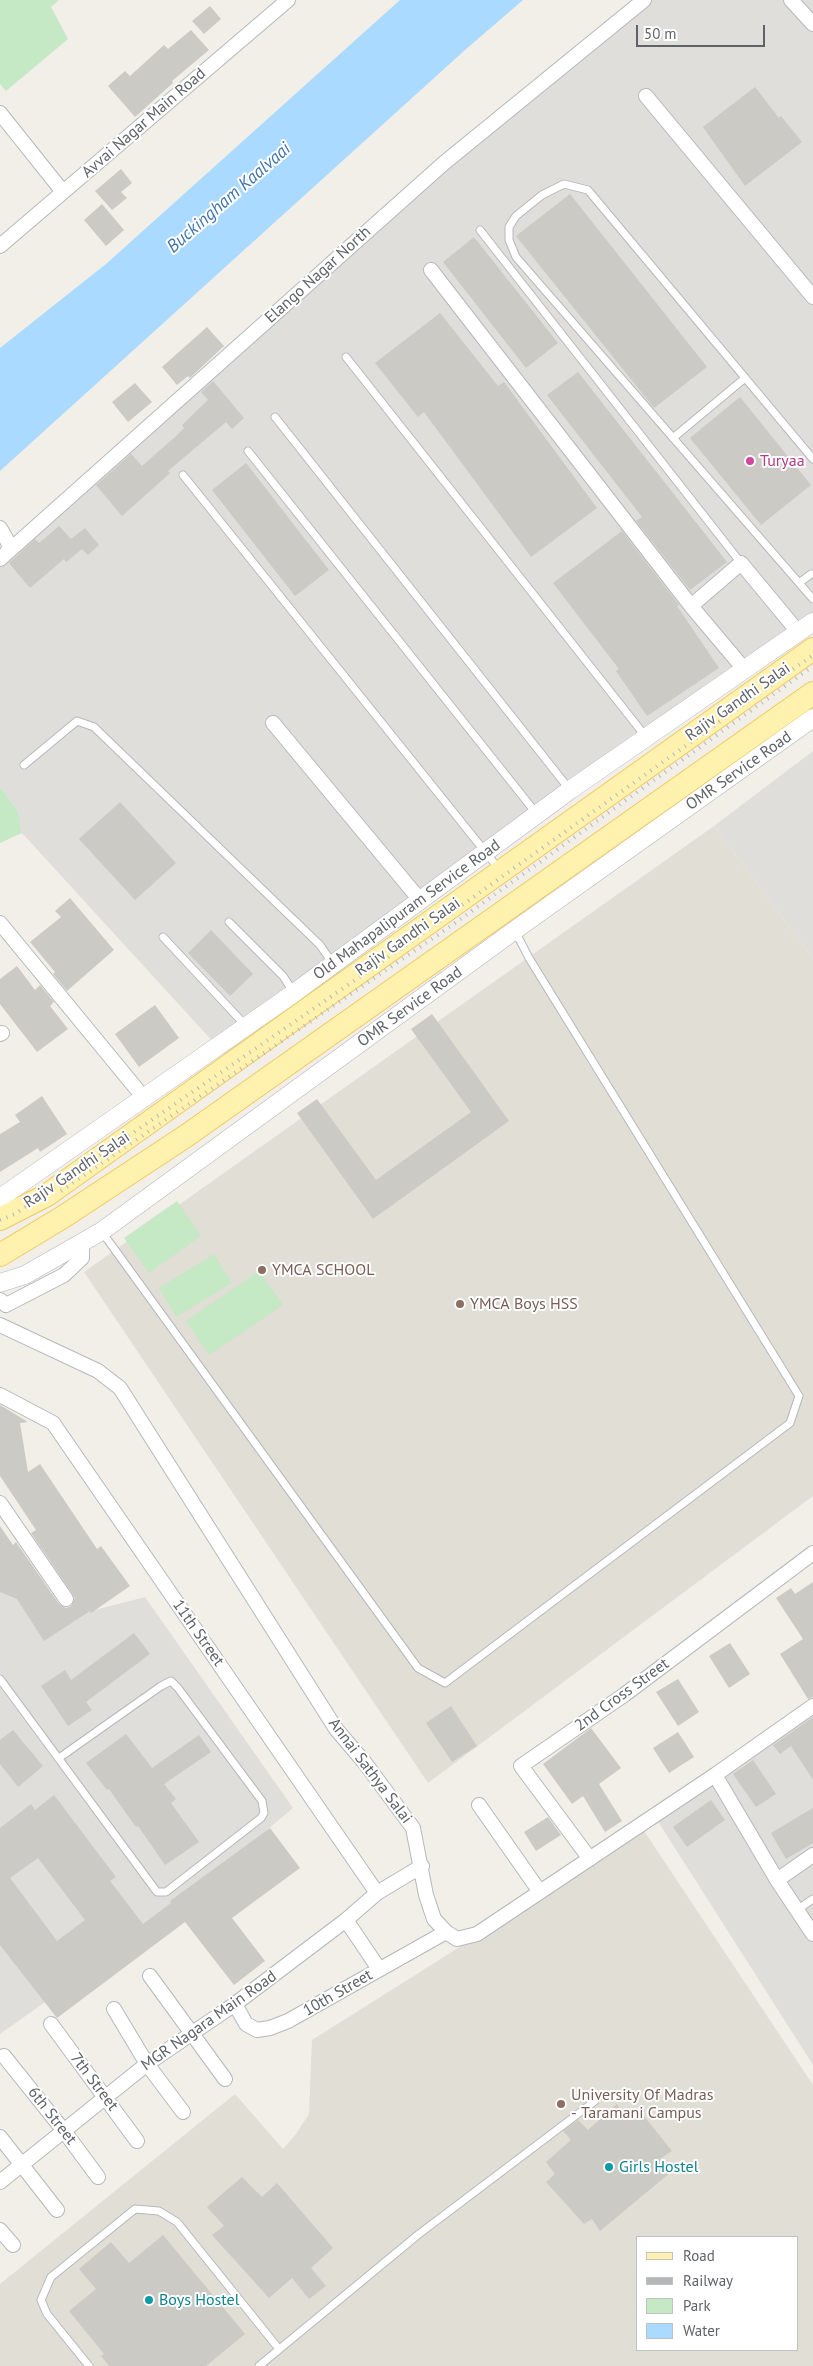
<!DOCTYPE html>
<html>
<head>
<meta charset="utf-8">
<style>
  body { margin:0 }
  #map { position:relative; width:813px; height:2366px; overflow:hidden; background:#f1efe8; font-family:"PT Sans",sans-serif }
  canvas { display:block }
  .legend { position:absolute; left:636px; top:2236px; width:162px; height:115px; box-sizing:border-box; background:#fff; border:1px solid #bfc1c3; margin:0; padding:6px 9px; list-style:none; font-size:15px; color:#5f6368 }
  .legend li { display:flex; align-items:center; gap:10px; height:25px }
  .legend b { width:25px; border:1px solid #bfc1c3 }
  .scale { position:absolute; left:636px; top:25px; width:129px; height:22px; box-sizing:border-box; border:2px solid #5f6368; border-top:0; padding-left:6px; font-size:15px; line-height:18px; white-space:nowrap; color:#5f6368; -webkit-text-stroke:4px #fff; paint-order:stroke }
</style>
</head>
<body>
<div id="map">
<canvas width="813" height="2366"></canvas>
<ul class="legend">
<li><b style="height:6px;background:#fff2af"></b>Road</li>
<li><b style="height:6px;background:#b6b7b8"></b>Railway</li>
<li><b style="height:14px;background:#c5e8c5"></b>Park</li>
<li><b style="height:14px;background:#aadaff"></b>Water</li>
</ul>
<div class="scale">50 m</div>
</div>
<script>
const context = document.querySelector('canvas').getContext('2d');
context.lineJoin = 'round';
function fill(path, color) {
  context.fillStyle = color;
  context.fill(path, 'evenodd');
}
function toPath(rows) {
  const path = new Path2D();
  for (const r of rows) {
    path.moveTo(r[0], r[1]);
    for (let i = 2; i < r.length; i += 2) path.lineTo(r[i], r[i + 1]);
  }
  return path;
}
function stroke(path, color, width, dash) {
  context.strokeStyle = color;
  context.lineWidth = width;
  context.lineCap = dash ? 'butt' : 'round';
  context.setLineDash(dash || []);
  context.stroke(path);
}
function label(font, color, halo, rows, align = 'center') {
  context.font = font + ' "PT Sans",sans-serif';
  context.lineWidth = 4;
  context.setLineDash([]);
  context.textBaseline = 'middle';
  context.strokeStyle = halo;
  context.fillStyle = color;
  for (const [text, x, y, turn = 0] of rows) {
    context.save();
    context.translate(x, y);
    context.rotate((+turn || 0) * Math.PI / 180);
    context.textAlign = isNaN(turn) ? turn : align;
    if (halo) context.strokeText(text, 0, 0);
    context.fillText(text, 0, 0);
    context.restore();
  }
}
fill(toPath([
  [642,0,813,0,813,620,744,669,226,1056,22,833,18,811,0,787,0,555],
  [813,751,813,959,714,826],
  [0,1587,52,1621,145,1597,293,1808,154,1925,0,2034],
  [813,1707,813,2065,657,1820]
]), '#e0deda');
fill(toPath([
  [714,826,813,959,813,1496,428,1783,84,1272],
  [644,1831,813,2085,813,2366,0,2366,0,2284,235,2094,283,2149,296,2134,309,2114,312,2040],
  [637,2237,797,2237,797,2350,637,2350]
]), '#e1ded6');
fill(toPath([
  [0,0,59,0,51,7,68,39,6,91,0,84],
  [0,787,18,811,22,833,0,843],
  [177,1201,201,1236,149,1273,124,1238],
  [214,1254,232,1283,176,1317,159,1288],
  [259,1271,283,1305,209,1355,186,1321]
]), '#c5e8c5');
fill(toPath([
  [400,0,523,0,465,50,0,471,0,348,106,264]
]), '#aadaff');
fill(toPath([
  [210,6,221,19,204,34,192,21],
  [191,30,209,50,172,81,173,83,135,117,108,86,125,71,130,76,164,45,168,49],
  [755,87,779,118,781,116,802,142,745,186,703,127],
  [121,169,132,183,121,192,127,198,112,210,95,191],
  [570,194,707,367,654,408,516,236],
  [102,204,124,230,106,246,84,220],
  [474,237,558,343,526,368,443,262],
  [440,313,498,386,504,382,597,508,531,557,424,412,418,417,375,363],
  [207,327,224,346,190,378,188,376,177,385,162,367],
  [578,372,727,562,690,590,636,521,642,517,547,395],
  [213,381,244,418,232,429,226,422,168,471,170,473,122,516,96,485,131,454,142,466,175,437,184,428,182,425,208,400,201,392],
  [135,383,152,402,128,422,112,402],
  [740,397,811,485,761,525,690,438],
  [246,463,329,570,295,596,212,490],
  [59,526,71,539,85,528,99,545,88,555,82,549,66,562,64,559,30,588,9,563,35,539,39,543],
  [622,531,679,605,677,606,719,668,647,716,616,671,619,669,553,583],
  [120,802,176,863,135,900,79,839],
  [70,898,114,950,67,991,53,974,55,972,30,942,61,917,55,911],
  [211,930,253,974,230,996,188,953],
  [17,966,35,990,40,985,54,1002,50,1006,68,1029,37,1052,0,1004,0,979],
  [155,1005,179,1038,139,1067,115,1034],
  [432,1014,509,1121,373,1219,297,1113,317,1099,376,1180,471,1112,411,1029],
  [42,1096,67,1134,40,1152,38,1148,0,1172,0,1134,20,1122,15,1115],
  [0,1405,28,1422,20,1423,28,1472,40,1464,97,1549,101,1546,130,1586,91,1613,90,1611,44,1641,17,1599,0,1592,0,1526,13,1545,16,1542,59,1604,66,1608,71,1606,75,1598,31,1533,36,1530,0,1476],
  [813,1582,813,1697,808,1699,780,1654,803,1639,776,1598,791,1588,795,1594],
  [134,1633,150,1654,86,1702,92,1710,68,1726,41,1686,65,1670,71,1680],
  [730,1643,750,1674,729,1688,709,1656],
  [678,1679,699,1712,678,1726,656,1692],
  [451,1706,477,1746,452,1762,426,1723],
  [813,1717,813,1780,791,1746,780,1754,773,1745],
  [591,1728,621,1768,599,1784,622,1821,605,1832,583,1796,572,1804,543,1764],
  [13,1730,43,1766,18,1787,0,1764,0,1740],
  [678,1732,694,1757,669,1773,653,1748],
  [126,1734,152,1768,199,1735,211,1752,164,1784,176,1799,171,1803,199,1842,165,1865,138,1826,136,1827,109,1789,107,1790,86,1763],
  [753,1760,776,1794,756,1807,733,1774],
  [54,1795,116,1877,110,1881,143,1924,171,1903,170,1901,270,1828,300,1868,232,1918,265,1961,234,1985,185,1922,57,2018,0,1945,0,1828,31,1804,35,1810],
  [38,1858,85,1920,57,1941,10,1878],
  [711,1800,725,1820,687,1847,673,1827],
  [813,1808,813,1843,786,1859,771,1833],
  [548,1817,561,1835,536,1851,524,1832],
  [617,2104,626,2119,639,2110,672,2151,660,2159,671,2172,600,2231,592,2219,584,2224,546,2182,555,2174,546,2162,571,2140,563,2131,578,2120,588,2130],
  [242,2177,262,2197,277,2183,333,2248,311,2268,326,2286,309,2299,292,2278,269,2298,212,2235,224,2226,207,2207],
  [163,2235,245,2334,206,2366,109,2366,101,2356,104,2354,69,2311,96,2289,79,2269,111,2242,129,2263]
]), '#cccac5');
const service = toPath([
  [480,230,741,563],
  [346,357,646,737],
  [275,417,570,790],
  [673,438,745,378],
  [248,451,536,813],
  [813,459,588,190,564,184,542,195,516,216,509,227,509,240,516,257,813,599],
  [183,475,499,869],
  [799,583,811,574],
  [24,765,77,721,94,727,320,945,333,964],
  [229,922,283,976,294,993],
  [163,937,246,1026],
  [102,1232,418,1668,445,1683,790,1423,799,1396,529,958,515,931],
  [0,1679,157,1892,166,1892,261,1818,264,1813,262,1801,178,1688,171,1681,161,1686,59,1758],
  [797,1910,813,1899],
  [89,2366,47,2314,41,2300,51,2277,135,2209,159,2211,177,2222,279,2349],
  [259,2366,419,2234,595,2101]
]);
const minor = toPath([
  [791,0,813,24],
  [646,96,813,297],
  [0,113,63,192],
  [0,246,288,0],
  [431,270,691,606,744,669],
  [0,528,9,544,8,552],
  [0,559,444,163,644,0],
  [691,606,741,563,799,633],
  [273,723,420,900],
  [0,923,144,1098],
  [0,1034,2,1033],
  [0,1300,6,1305,64,1275,82,1258,82,1244],
  [0,1325,98,1371,120,1388,336,1729,365,1763,413,1828,426,1895,434,1919,446,1932,457,1939,477,1934,715,1775,813,1706],
  [0,1395,53,1423,377,1893],
  [0,1503,66,1599],
  [715,1775,777,1880,813,1934],
  [479,1805,540,1892],
  [590,1859,521,1766,624,1695,813,1553],
  [777,1880,813,1855],
  [346,1920,379,1969],
  [150,1976,225,2079],
  [235,2004,246,2024,257,2030,270,2028,288,2021,446,1932],
  [114,2009,147,2064,183,2112],
  [51,2024,137,2141],
  [4,2056,64,2131,98,2177],
  [0,2137,57,2210],
  [0,2182,147,2064,235,2004,346,1920,377,1893,422,1866],
  [0,2230,13,2245]
]);
const tertiary = toPath([
  [0,1198,294,993,570,790,813,622],
  [0,1283,25,1275,102,1231,515,930,813,718]
]);
const primary = toPath([
  [0,1219,47,1195,813,649],
  [0,1255,63,1217,186,1136,813,693]
]);
stroke(service, '#b5b8bc', 9);
stroke(minor, '#b5b8bc', 16);
stroke(tertiary, '#b5b8bc', 19);
stroke(primary, '#f2c960', 24);
stroke(service, '#fff', 7);
stroke(minor, '#fff', 14);
stroke(tertiary, '#fff', 18);
stroke(primary, '#fff2af', 22);
stroke(toPath([
  [61,1191,448,928,813,666],
  [0,1220,15,1214,409,943,813,655]
]), '#b6b7b8', 4, [1, 6]);
for (const [x, y, r, color] of [
  [750,461,5,"#d1479c"],
  [262,1270,5,"#8d6e63"],
  [460,1304,5,"#8d6e63"],
  [561,2104,5,"#8d6e63"],
  [609,2167,5,"#0f9aa8"],
  [149,2300,5,"#0f9aa8"]
]) {
  const dot = new Path2D();
  dot.arc(x, y, r, 0, 2 * Math.PI);
  context.fillStyle = color;
  context.fill(dot);
  stroke(dot, '#fff', 2);
}
label('16px', '#5f6368', '#fff', [
  ["Avvai Nagar Main Road",144,123,-41],
  ["Elango Nagar North",318,275,-42],
  ["Rajiv Gandhi Salai",738,702,-35],
  ["OMR Service Road",739,771,-35],
  ["Old Mahapalipuram Service Road",407,910,-36],
  ["Rajiv Gandhi Salai",408,937,-35],
  ["OMR Service Road",410,1007,-36],
  ["Rajiv Gandhi Salai",77,1170,-34],
  ["11th Street",198,1633,55],
  ["2nd Cross Street",622,1695,-36],
  ["Annai Sathya Salai",370,1771,53],
  ["10th Street",338,1993,-30],
  ["MGR Nagara Main Road",209,2021,-35],
  ["7th Street",94,2082,53],
  ["6th Street",52,2116,52]
]);
label('16px', '#b23c85', '#fff', [
  ["Turyaa",760,461]
], 'left');
label('16px', '#785e54', '#fff', [
  ["YMCA SCHOOL",272,1270],
  ["YMCA Boys HSS",470,1304],
  ["University Of Madras",571,2095],
  ["- Taramani Campus",571,2113]
], 'left');
label('16px', '#0d838f', '#fff', [
  ["Girls Hostel",619,2167],
  ["Boys Hostel",159,2300]
], 'left');
label('italic 18px', '#4174aa', '#fff', [
  ["Buckingham Kaalvaai",229,198,-41]
]);
</script>
</body>
</html>
